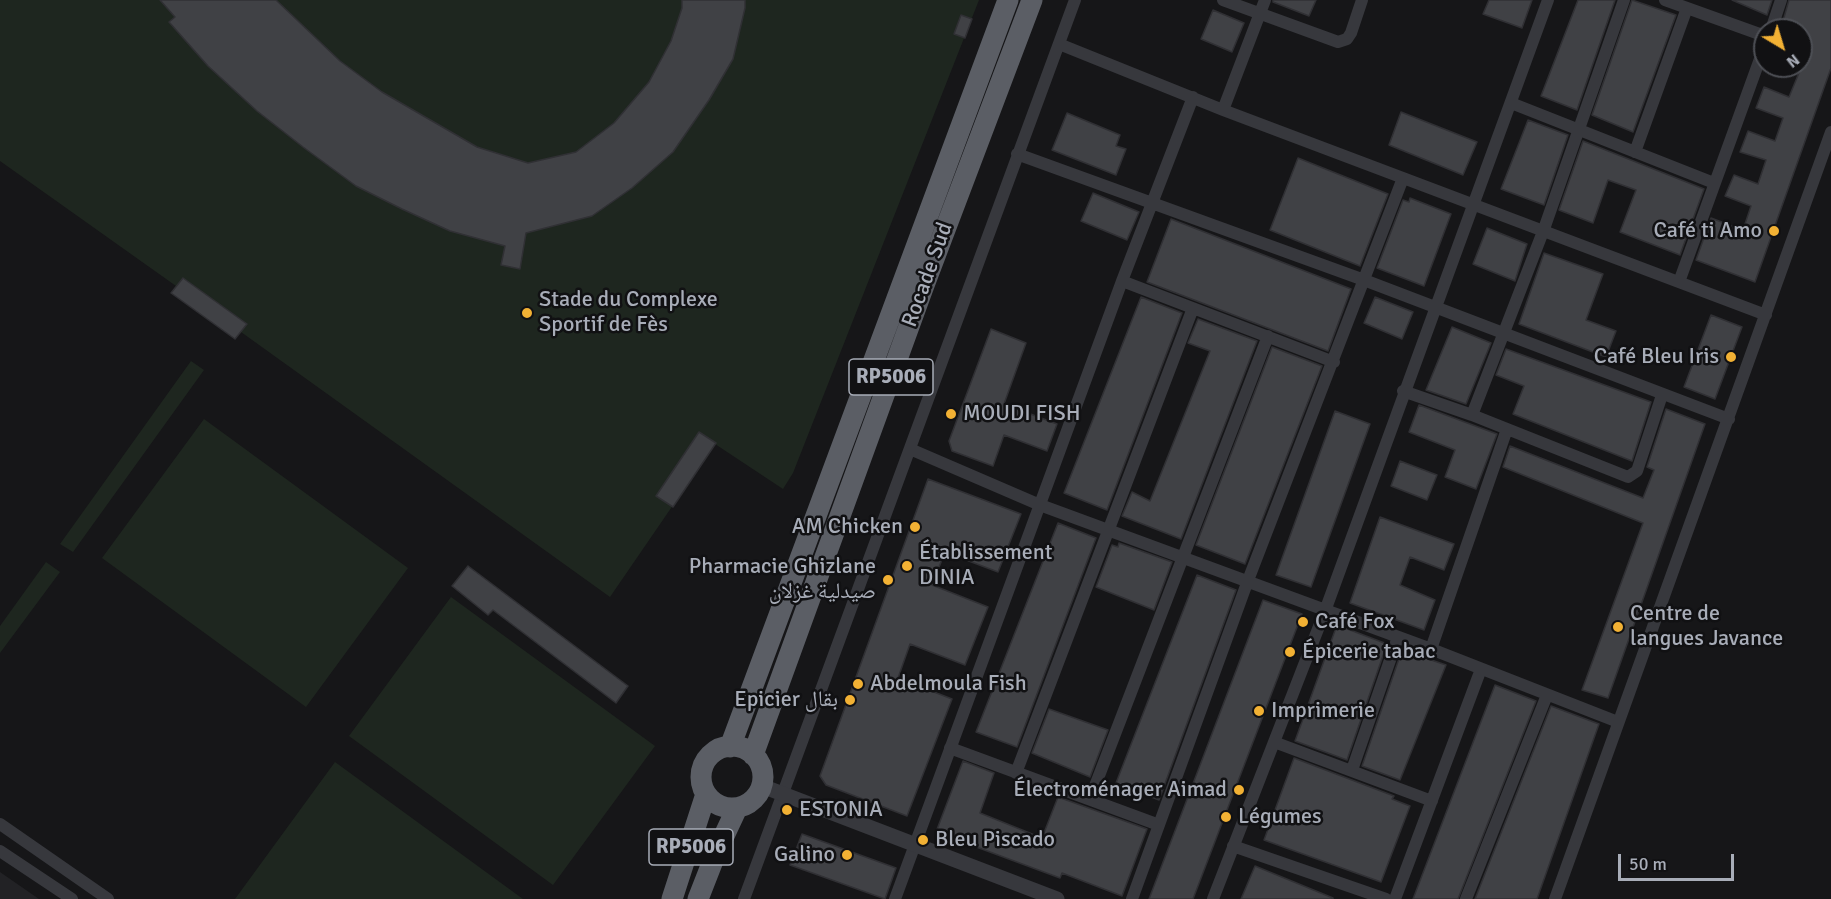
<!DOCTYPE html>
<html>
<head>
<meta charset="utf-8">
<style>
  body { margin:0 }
  #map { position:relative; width:1831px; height:899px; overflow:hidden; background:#161618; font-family:Signika,sans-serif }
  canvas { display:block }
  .north { position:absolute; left:1753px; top:18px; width:60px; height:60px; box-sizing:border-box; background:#111113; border:2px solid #4d4f55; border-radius:50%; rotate:142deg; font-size:16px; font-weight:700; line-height:24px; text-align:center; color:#a8adb8 }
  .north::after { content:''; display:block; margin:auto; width:21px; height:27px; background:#f2b134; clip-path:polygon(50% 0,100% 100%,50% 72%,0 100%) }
  .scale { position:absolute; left:1618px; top:854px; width:116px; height:27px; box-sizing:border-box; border:3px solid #a8adb8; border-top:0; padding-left:8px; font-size:18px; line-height:21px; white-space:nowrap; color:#a8adb8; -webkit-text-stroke:4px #111113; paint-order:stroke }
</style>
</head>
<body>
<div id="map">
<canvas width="1831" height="899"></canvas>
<div class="north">N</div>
<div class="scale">50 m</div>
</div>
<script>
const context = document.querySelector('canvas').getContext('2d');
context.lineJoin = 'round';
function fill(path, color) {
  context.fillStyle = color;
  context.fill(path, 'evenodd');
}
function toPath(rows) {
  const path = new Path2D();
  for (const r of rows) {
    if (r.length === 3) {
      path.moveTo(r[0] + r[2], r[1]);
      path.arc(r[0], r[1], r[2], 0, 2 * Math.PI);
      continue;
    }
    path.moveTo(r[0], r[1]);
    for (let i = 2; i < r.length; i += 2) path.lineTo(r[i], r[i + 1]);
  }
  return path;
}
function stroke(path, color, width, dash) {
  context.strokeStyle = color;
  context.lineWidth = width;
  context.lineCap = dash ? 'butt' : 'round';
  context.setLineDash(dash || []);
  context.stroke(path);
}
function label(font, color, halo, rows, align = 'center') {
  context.font = font + ' Signika,"Noto Naskh Arabic",sans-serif';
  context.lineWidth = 5;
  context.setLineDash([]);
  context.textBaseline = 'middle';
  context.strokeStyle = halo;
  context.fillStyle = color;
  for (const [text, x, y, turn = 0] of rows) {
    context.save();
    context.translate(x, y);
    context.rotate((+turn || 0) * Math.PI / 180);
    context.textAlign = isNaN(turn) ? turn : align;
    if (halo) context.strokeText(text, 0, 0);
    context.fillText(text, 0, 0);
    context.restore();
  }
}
fill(toPath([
  [0,872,39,899,0,899]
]), '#222225');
fill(toPath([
  [0,0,979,0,793,473,783,489,715,444,610,597,241,332,235,339,171,293,176,286,0,161],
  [191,361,204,370,73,552,60,544],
  [204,419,408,568,306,707,102,558],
  [46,562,60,572,0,653,0,626],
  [451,597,655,746,553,885,349,736],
  [335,762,523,899,235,899]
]), '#1e261f');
const building = toPath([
  [160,0,276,0,340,61,382,92,477,147,528,163,576,152,614,123,649,82,671,41,682,8,682,0,745,0,745,8,733,59,709,100,673,152,632,188,592,216,526,233,520,269,501,265,505,246,450,231,402,209,356,186,303,147,257,111,208,66,169,22,175,17,160,0],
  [1273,0,1316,0,1309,16,1273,2,1273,0],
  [1489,0,1532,0,1522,28,1483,14,1489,0],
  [1578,0,1615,0,1577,110,1541,96,1578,0],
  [1632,0,1676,15,1633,132,1592,115,1632,0],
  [1732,0,1772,0,1767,15,1732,0],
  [1789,0,1831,0,1831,68,1755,282,1696,260,1711,218,1743,230,1751,206,1725,196,1734,175,1758,184,1766,160,1740,152,1748,131,1775,141,1783,118,1756,108,1764,87,1789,97,1801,68,1801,30,1787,30,1790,24,1783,21,1789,0],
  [1213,10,1244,23,1232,52,1201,39,1213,10],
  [961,15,972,19,965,38,954,34,961,15],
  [1401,112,1477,142,1463,175,1389,145,1401,112],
  [1067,113,1120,135,1116,146,1126,149,1116,175,1052,150,1067,113],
  [1528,120,1568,135,1544,205,1501,189,1528,120],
  [1583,141,1704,189,1680,255,1620,232,1636,190,1608,180,1593,223,1559,210,1583,141],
  [1298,158,1388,194,1360,266,1270,230,1298,158],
  [1093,193,1139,212,1127,240,1081,221,1093,193],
  [1410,198,1451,214,1424,286,1377,268,1403,200,1409,202,1410,198],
  [1171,219,1351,289,1328,351,1147,282,1171,219],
  [1487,228,1527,244,1515,281,1473,264,1487,228],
  [1544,253,1603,274,1586,320,1616,331,1606,357,1519,324,1544,253],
  [183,278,247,324,235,339,171,293,183,278],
  [1141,297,1182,313,1107,510,1064,493,1141,297],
  [1375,297,1413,312,1402,339,1364,323,1375,297],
  [1711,315,1742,327,1715,399,1684,387,1711,315],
  [1198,319,1257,341,1181,539,1122,516,1132,492,1150,501,1210,351,1188,343,1198,319],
  [1452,327,1491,343,1466,404,1426,390,1452,327],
  [991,329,1026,343,1004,404,1057,424,1047,451,1004,435,993,466,952,451,949,441,991,329],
  [1272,347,1322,366,1245,564,1196,545,1272,347],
  [1506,349,1651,402,1632,461,1513,414,1524,386,1496,375,1506,349],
  [1419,405,1497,434,1476,489,1445,477,1455,450,1409,432,1419,405],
  [1666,409,1705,424,1608,698,1582,690,1643,523,1503,467,1510,446,1643,498,1654,470,1647,467,1666,409],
  [1335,411,1370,424,1311,587,1276,575,1335,411],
  [699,432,716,443,673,507,656,496,699,432],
  [1400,461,1437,475,1427,500,1391,486,1400,461],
  [928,479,1021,514,998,572,945,552,932,585,988,607,965,665,910,644,898,678,952,699,907,816,826,785,820,776,928,479],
  [1380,517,1454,544,1444,570,1410,557,1400,585,1435,600,1424,630,1350,603,1380,517],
  [1058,523,1096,538,1017,747,976,732,1058,523],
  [1119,543,1172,562,1154,610,1096,587,1112,545,1118,547,1119,543],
  [468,566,628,686,616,703,493,610,488,615,452,586,468,566],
  [1197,575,1236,590,1159,800,1116,783,1197,575],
  [1263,600,1302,614,1193,899,1149,899,1263,600],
  [1337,625,1387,644,1347,760,1295,741,1337,625],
  [1402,650,1446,665,1400,780,1362,766,1402,650],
  [1495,685,1536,701,1458,899,1413,899,1495,685],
  [1551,706,1599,724,1537,899,1475,899,1551,706],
  [1049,709,1108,730,1090,777,1032,753,1049,709],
  [1294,758,1394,796,1392,799,1410,806,1381,882,1264,840,1294,758],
  [963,761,994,773,980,813,1042,838,1058,797,1147,829,1122,896,1062,873,1060,878,936,832,963,761],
  [802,834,896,868,885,899,790,865,802,834],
  [1255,866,1333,898,1333,899,1241,899,1255,866]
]);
fill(building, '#404145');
stroke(building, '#303034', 1.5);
stroke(toPath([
  [1223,0,1338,42,1347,39,1351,33,1362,0],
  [1665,0,1765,36],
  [1771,30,1781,0],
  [1059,44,1223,110,1766,315],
  [1511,103,1714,183],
  [1223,110,1265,0],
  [1635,152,1687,8],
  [1017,154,1364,280,1729,419],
  [1122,281,1334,362],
  [1679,282,1765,45],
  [1403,391,1472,415,1628,477,1637,471,1662,395],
  [1472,415,1544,229,1624,0],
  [910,449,1040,505,1431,649,1618,722],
  [1431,649,1507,429],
  [1274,742,1432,801],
  [950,748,1159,825],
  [1352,770,1398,637],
  [1016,773,1193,308],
  [1090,799,1268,336],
  [0,824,108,899],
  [1233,846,1386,899],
  [0,851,72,899],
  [744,899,1075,0],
  [895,899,1122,281,1193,97],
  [1132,899,1247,583,1403,178],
  [1213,899,1325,611,1548,0],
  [1395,899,1481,669],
  [1466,899,1547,695],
  [1555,899,1831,132]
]), '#37383d', 12);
stroke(toPath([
  [762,786,1057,899]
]), '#37383d', 15);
stroke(toPath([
  [732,777,31],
  [730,747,1008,0],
  [753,755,923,288,1032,0],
  [672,899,706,794],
  [698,899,716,853,737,808]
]), '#5b5e65', 21);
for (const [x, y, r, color] of [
  [1774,231,6,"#f2b134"],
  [527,313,6,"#f2b134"],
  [1731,357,6,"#f2b134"],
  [951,414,6,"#f2b134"],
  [915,527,6,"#f2b134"],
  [907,566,6,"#f2b134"],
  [888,580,6,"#f2b134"],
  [1303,622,6,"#f2b134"],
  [1618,627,6,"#f2b134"],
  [1290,652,6,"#f2b134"],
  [858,684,6,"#f2b134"],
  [850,700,6,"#f2b134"],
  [1259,711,6,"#f2b134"],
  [1239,790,6,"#f2b134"],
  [787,810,6,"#f2b134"],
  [1226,817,6,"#f2b134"],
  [923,840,6,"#f2b134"],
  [847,855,6,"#f2b134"]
]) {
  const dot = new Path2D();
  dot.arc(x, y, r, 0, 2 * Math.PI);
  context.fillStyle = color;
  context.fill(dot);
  stroke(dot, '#111113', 2);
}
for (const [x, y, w] of [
  [891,377,84],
  [691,847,84]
]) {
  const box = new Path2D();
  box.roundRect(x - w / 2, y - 18, w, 36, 4.5);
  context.fillStyle = '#111113';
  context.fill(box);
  stroke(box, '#a8adb8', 1.5);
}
label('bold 21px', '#a8adb8', null, [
  ["RP5006",891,377],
  ["RP5006",691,847]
]);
label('22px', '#a8adb8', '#111113', [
  ["Café ti Amo",1762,231,"right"],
  ["Stade du Complexe",539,300],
  ["Sportif de Fès",539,325],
  ["Café Bleu Iris",1719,357,"right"],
  ["MOUDI FISH",963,414],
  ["AM Chicken",903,527,"right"],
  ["Établissement",919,553],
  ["DINIA",919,578],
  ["Pharmacie Ghizlane",876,567,"right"],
  ["صيدلية غزلان",876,592,"right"],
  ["Centre de",1630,614],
  ["langues Javance",1630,639],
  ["Café Fox",1315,622],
  ["Épicerie tabac",1302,652],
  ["Abdelmoula Fish",870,684],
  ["Epicier بقال",838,700,"right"],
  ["Imprimerie",1271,711],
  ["Électroménager Aimad",1227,790,"right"],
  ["ESTONIA",799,810],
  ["Légumes",1238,817],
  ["Bleu Piscado",935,840],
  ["Galino",835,855,"right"]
], 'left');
label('22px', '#a8adb8', '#111113', [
  ["Rocade Sud",928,275,-70]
]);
</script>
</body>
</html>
